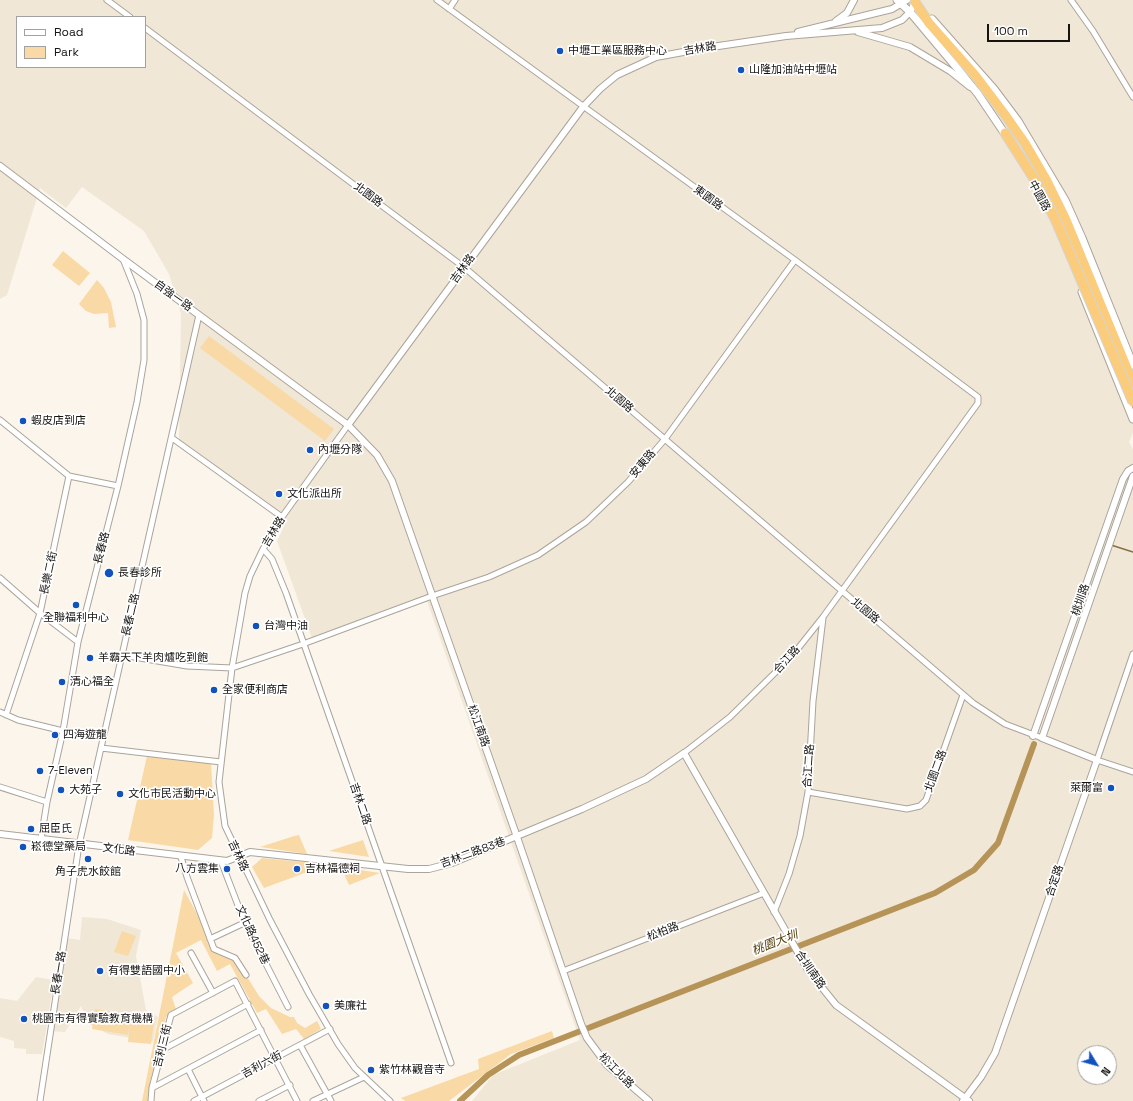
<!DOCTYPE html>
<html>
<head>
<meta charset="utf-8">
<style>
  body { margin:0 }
  #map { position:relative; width:1133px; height:1101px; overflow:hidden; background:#fbf5eb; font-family:"Space Grotesk",sans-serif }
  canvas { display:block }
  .legend { position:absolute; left:16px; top:16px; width:130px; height:52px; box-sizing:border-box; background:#fff; border:1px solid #a2a1a0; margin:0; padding:5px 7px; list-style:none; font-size:12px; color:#161411 }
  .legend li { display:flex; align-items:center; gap:8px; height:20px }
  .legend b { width:20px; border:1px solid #a2a1a0 }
  .north { position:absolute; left:1077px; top:1045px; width:40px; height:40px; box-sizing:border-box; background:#fff; border:1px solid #a2a1a0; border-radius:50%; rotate:127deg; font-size:11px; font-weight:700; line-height:16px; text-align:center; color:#161411 }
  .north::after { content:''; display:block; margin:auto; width:14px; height:18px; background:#1252bd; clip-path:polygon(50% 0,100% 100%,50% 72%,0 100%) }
  .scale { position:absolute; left:987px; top:24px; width:83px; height:18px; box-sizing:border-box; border:2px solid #161411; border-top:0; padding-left:5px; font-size:12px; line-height:14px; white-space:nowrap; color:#161411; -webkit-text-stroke:3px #fff; paint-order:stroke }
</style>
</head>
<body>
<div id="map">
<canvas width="1133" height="1101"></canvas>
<ul class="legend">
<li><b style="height:5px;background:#fff"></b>Road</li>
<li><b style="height:11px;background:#f9daa6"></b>Park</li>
</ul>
<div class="north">N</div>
<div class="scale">100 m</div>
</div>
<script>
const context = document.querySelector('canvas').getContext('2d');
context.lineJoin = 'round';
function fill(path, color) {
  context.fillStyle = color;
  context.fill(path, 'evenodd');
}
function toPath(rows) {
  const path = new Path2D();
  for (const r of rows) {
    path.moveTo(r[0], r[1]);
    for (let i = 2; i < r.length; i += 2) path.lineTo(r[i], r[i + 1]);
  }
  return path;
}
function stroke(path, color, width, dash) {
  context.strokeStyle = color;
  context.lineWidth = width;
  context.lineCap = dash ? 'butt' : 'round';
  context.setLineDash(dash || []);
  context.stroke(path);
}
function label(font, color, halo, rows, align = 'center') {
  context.font = font + ' "Space Grotesk","Noto Sans TC",sans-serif';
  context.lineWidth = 3.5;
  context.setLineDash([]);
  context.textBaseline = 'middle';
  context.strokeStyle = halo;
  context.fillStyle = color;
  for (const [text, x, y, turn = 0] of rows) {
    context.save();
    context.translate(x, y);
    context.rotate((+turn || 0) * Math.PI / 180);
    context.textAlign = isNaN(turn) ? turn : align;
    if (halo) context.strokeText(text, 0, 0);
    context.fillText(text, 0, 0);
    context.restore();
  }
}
fill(toPath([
  [0,0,1133,0,1133,433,1129,442,1133,449,1133,1101,472,1101,493,1075,580,1040,427,601,313,641,277,541,287,520,179,441,181,314,169,274,144,231,82,187,66,208,40,188,7,295,0,299],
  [17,17,145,17,145,67,17,67],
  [1085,1053,1109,1053,1109,1077,1085,1077],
  [82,917,107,919,141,930,136,956,146,1010,158,1017,153,1042,108,1034,89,1024,81,1006,65,1032,50,1031,67,938,80,940],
  [36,977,54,980,42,1054,26,1054,26,1049,14,1048,14,1041,0,1037,0,998,17,1001]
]), '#f1e7d7');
fill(toPath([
  [63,251,90,273,79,286,52,265],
  [97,280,104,288,111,302,116,327,109,328,108,313,94,314,86,311,79,304],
  [209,336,334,429,325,441,200,348],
  [147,756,211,763,214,815,212,838,198,850,128,840],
  [299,835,307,854,260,847,294,836],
  [363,840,369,857,329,851],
  [262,858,292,861,329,864,264,888,252,867],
  [341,867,380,873,349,885],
  [184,890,208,934,215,952,236,959,259,996,271,1008,290,1017,294,1017,297,1023,305,1028,317,1021,321,1029,304,1039,296,1029,282,1034,266,1009,257,1013,230,964,217,971,201,940,176,953,193,983,172,997,176,1009,166,1017,150,1082,148,1101,142,1101],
  [122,931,136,936,128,956,114,952],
  [95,1009,131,1015,131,1019,154,1022,151,1044,128,1042,130,1020,128,1035,92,1029],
  [552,1031,554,1038,511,1054,449,1101,405,1101,401,1098,479,1069,478,1059]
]), '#f9daa6');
stroke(toPath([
  [1111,545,1133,552]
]), '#866e42', 1.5);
stroke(toPath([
  [460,1101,488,1075,519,1055,935,893,974,870,998,843,1034,744]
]), '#b69457', 6);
const minor = toPath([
  [107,0,130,17],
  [437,0,795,260,978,397,978,403,823,617,792,656,730,717,684,753],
  [1071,0,1093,31,1133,97],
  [449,9,455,0],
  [145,28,465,268,973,703,1005,724,1042,738],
  [0,420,69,476],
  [348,425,282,517,263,549,250,576,245,593,232,668,219,782,225,826,270,920,309,994,338,1044,355,1068,390,1101],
  [172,438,282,517],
  [263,549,272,559,286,593,451,1063],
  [0,578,40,613,78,642],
  [1133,654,1097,760,1133,772],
  [122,655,187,666,232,668,303,644,432,596,489,577,538,555,586,522,628,482,665,439,795,260],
  [0,712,18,720,63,731],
  [6,715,40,613,69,476,118,486],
  [101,748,221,762],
  [0,787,47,802],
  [808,792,907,809,920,806,926,800,963,695],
  [41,839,47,802,63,731,78,642,118,486,137,402,144,360,144,320,137,294,123,259],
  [181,857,187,877,214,949,235,958,246,975],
  [221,861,244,921,288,1007],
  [774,912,789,874,800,836,808,792,813,701,823,618],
  [210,939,244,923],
  [191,953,213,993],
  [563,971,764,893],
  [300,1045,331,1101],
  [162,1050,248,1004],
  [188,1069,204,1101],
  [152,1088,261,1030],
  [40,1101,79,845,199,315],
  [151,1101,152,1088,171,1015,235,981,297,1101],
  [194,1101,330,1029],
  [259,1101,290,1085],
  [313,1101,364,1077]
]);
const tertiary = toPath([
  [836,21,847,13,854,0],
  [798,32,892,9,907,0],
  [858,32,910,47,950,71,970,87],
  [0,166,123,259,348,425,377,455,392,481,517,837,581,1024,587,1038,607,1065,649,1101],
  [348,425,583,107,600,89,617,75,656,57,705,48,786,36,882,28,902,20,910,12,915,2],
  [1033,736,1123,479,1128,471,1133,468],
  [0,834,227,861,250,852,408,869,429,869,452,863,582,809,646,779,684,753,808,970,836,1005,969,1101],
  [963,1101,981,1077,995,1053,1097,760,1042,738,1133,476]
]);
const secondary = toPath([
  [897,0,910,12,957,68,978,94,1007,137],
  [932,19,994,89,1018,121,1065,200,1082,238,1133,365],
  [1082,292,1133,419]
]);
const motorway = toPath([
  [915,2,929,23,975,75,1006,116,1025,143,1047,181,1066,220,1133,383],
  [1005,133,1038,185]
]);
stroke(minor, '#aaa49b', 7);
stroke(tertiary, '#aaa49b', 8);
stroke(secondary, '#aaa49b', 9);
stroke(motorway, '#d5d5d4', 11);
stroke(minor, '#fff', 5);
stroke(tertiary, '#fff', 6);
stroke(secondary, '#fff', 7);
stroke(motorway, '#facc7c', 9);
const motorwayBridge = toPath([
  [1038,185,1056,221,1133,402]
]);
stroke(motorwayBridge, '#d5d5d4', 11, []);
stroke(motorwayBridge, '#facc7c', 9);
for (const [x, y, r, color] of [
  [560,51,4,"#1252bd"],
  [741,70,4,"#1252bd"],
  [23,421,4,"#1252bd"],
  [310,450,4,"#1252bd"],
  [279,494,4,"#1252bd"],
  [109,573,5,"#1252bd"],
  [76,605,4,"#1252bd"],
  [256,626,4,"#1252bd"],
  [90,658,4,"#1252bd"],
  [62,682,4,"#1252bd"],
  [214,690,4,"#1252bd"],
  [55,735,4,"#1252bd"],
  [40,771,4,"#1252bd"],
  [1111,788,4,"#1252bd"],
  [61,790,4,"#1252bd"],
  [120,794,4,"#1252bd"],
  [31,829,4,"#1252bd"],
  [23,847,4,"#1252bd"],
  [88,859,4,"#1252bd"],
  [227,869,4,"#1252bd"],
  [297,869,4,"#1252bd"],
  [100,971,4,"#1252bd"],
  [326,1006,4,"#1252bd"],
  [24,1019,4,"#1252bd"],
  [371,1070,4,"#1252bd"]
]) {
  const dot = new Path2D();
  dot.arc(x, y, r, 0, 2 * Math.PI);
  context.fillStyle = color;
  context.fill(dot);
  stroke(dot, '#fff', 1.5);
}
label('11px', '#161411', '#fff', [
  ["吉林路",700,49,-10],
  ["北園路",368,195,37],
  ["中園路",1039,196,62],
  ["東園路",708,198,36],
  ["吉林路",463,269,-54],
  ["自強一路",173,296,36],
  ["北園路",619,400,41],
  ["安東路",643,464,-49],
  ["吉林路",274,532,-59],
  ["長春路",102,548,-76],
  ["長樂二街",49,573,-78],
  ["桃圳路",1081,600,-71],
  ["北園路",865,611,41],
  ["長春二路",131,615,-77],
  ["合江路",787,660,-48],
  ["松江南路",478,726,70],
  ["合江二路",809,766,-86],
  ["北園二路",936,771,-70],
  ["吉林二路",360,804,71],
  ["文化路",119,850,7],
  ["吉林二路83巷",473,853,-20],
  ["吉林路",238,856,65],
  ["合定路",1055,881,-71],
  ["松柏路",663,932,-21],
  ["文化路452巷",252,935,65],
  ["合圳南路",810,970,55],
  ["長春一路",59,973,-81],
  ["吉利三街",163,1046,-76],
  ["吉利六街",262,1065,-28],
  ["松江北路",616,1071,45]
]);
label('11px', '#161411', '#fff', [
  ["中壢工業區服務中心",568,51],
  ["山隆加油站中壢站",749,70],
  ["蝦皮店到店",31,421],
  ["內壢分隊",318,450],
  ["文化派出所",287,494],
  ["長春診所",118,573],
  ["全聯福利中心",76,618,"center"],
  ["台灣中油",264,626],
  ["羊霸天下羊肉爐吃到飽",98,658],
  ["清心福全",70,682],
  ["全家便利商店",222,690],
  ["四海遊龍",63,735],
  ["7-Eleven",48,771],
  ["萊爾富",1103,788,"right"],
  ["大苑子",69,790],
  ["文化市民活動中心",128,794],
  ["屈臣氏",39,829],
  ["崧德堂藥局",31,847],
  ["八方雲集",219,869,"right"],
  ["吉林福德祠",305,869],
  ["角子虎水餃館",88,872,"center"],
  ["有得雙語國中小",108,971],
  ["美廉社",334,1006],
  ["桃園市有得實驗教育機構",32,1019],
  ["紫竹林觀音寺",379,1070]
], 'left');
label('italic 12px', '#573f0e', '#fff', [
  ["桃園大圳",775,943,-21]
]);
</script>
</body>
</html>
